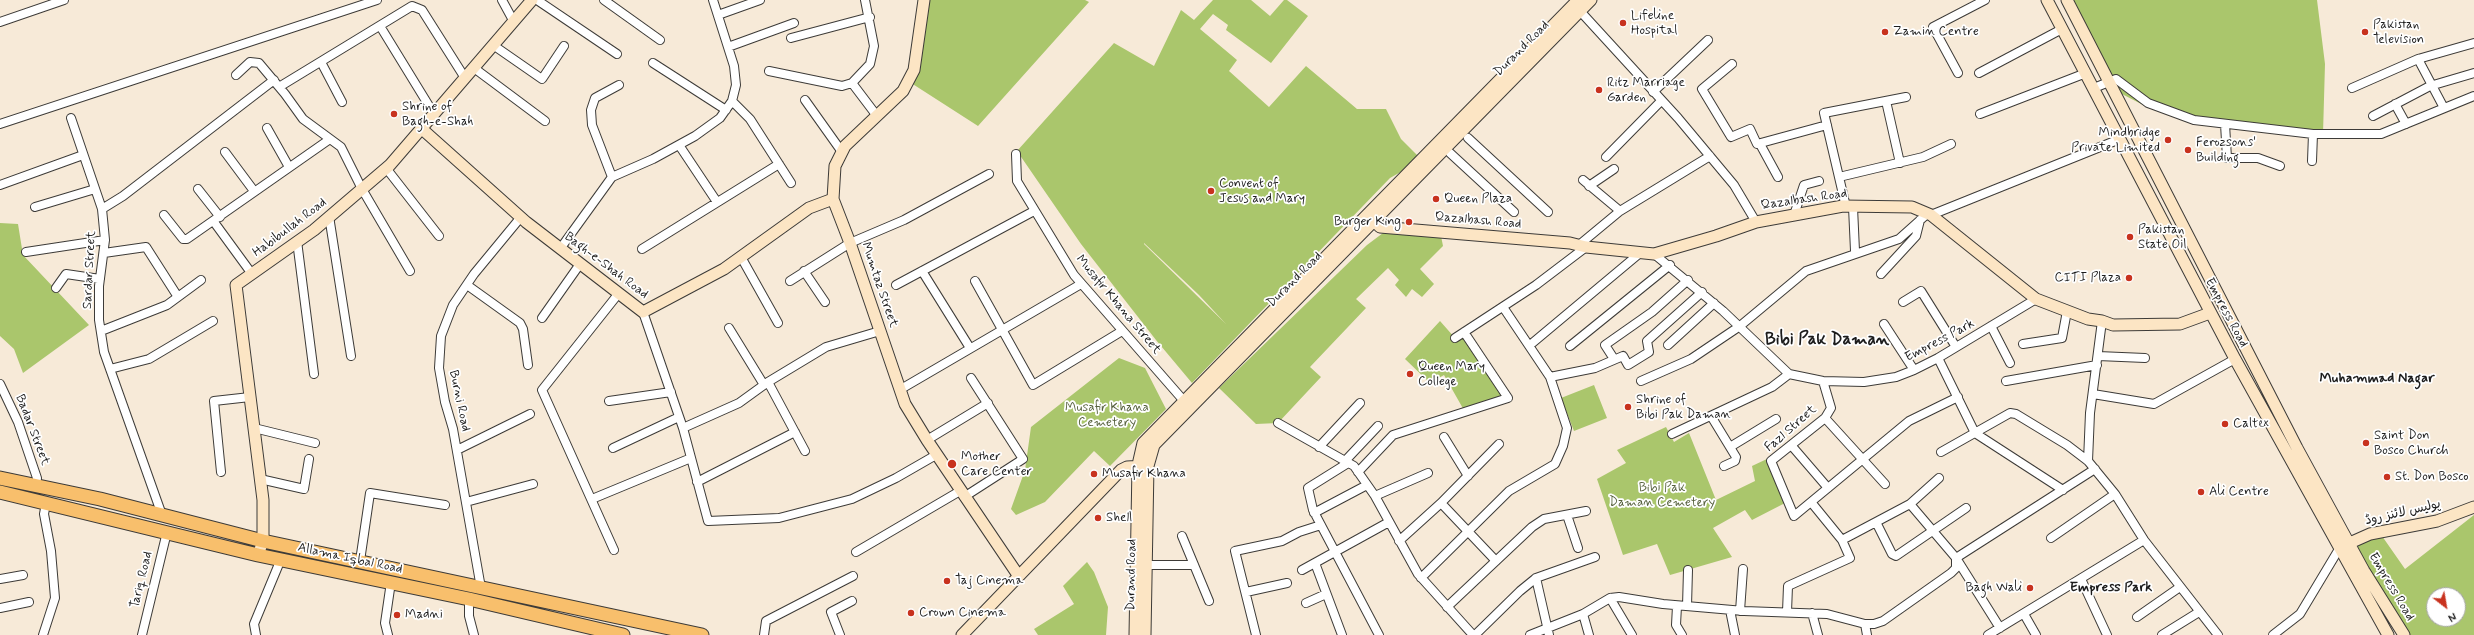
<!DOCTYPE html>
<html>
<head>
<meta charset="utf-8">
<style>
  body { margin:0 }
  #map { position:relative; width:2474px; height:635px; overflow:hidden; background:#f7ead8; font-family:Mynerve,sans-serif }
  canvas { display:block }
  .north { position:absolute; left:2426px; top:587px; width:40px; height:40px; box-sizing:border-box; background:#fff; border:1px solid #a4a4a4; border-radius:50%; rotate:149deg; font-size:11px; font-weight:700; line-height:16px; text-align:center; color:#1c1c1c }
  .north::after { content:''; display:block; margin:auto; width:14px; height:18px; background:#c8321e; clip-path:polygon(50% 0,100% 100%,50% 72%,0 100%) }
</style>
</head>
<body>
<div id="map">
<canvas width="2474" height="635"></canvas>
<div class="north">N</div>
</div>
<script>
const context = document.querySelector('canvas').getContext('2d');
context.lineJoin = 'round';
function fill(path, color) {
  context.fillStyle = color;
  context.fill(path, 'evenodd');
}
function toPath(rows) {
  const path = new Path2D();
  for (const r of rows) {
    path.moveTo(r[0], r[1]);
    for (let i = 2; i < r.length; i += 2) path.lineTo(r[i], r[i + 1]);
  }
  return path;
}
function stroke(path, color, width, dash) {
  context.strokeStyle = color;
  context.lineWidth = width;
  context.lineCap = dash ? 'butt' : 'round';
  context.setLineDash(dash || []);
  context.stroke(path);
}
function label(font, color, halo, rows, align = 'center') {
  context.font = font + ' Mynerve,"Playpen Sans Arabic",sans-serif';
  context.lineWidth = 3.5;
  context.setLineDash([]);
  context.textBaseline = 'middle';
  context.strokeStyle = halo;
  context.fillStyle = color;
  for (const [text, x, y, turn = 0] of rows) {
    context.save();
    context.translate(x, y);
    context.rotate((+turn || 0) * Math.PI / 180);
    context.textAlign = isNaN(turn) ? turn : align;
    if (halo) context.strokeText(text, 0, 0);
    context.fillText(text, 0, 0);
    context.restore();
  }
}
fill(toPath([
  [924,0,1085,0,1089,2,978,126,908,81],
  [1213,0,1251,0,1270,16,1284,0,1287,0,1308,16,1271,63,1226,30,1228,25,1213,14,1200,29,1237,60,1229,71,1269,107,1306,66,1357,109,1386,109,1401,139,1422,160,1390,178,1192,383,1156,340,1081,244,1017,151,1114,43,1154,66,1181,10,1194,20],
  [1144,243,1199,295,1226,324,1144,244],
  [2073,0,2317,0,2325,64,2323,134,2194,120,2149,108,2120,93],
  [0,223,18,224,23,255,89,325,23,373,14,349,0,336],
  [1391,227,1440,231,1443,246,1420,269,1434,284,1422,297,1412,289,1406,297,1395,285,1399,280,1388,268,1356,299,1366,308,1310,367,1321,377,1278,423,1256,424,1219,388,1367,245],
  [1440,321,1455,338,1464,332,1508,395,1465,412,1444,375,1430,383,1405,359],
  [1119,358,1145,368,1166,409,1110,466,1094,451,1045,502,1016,515,1011,509,1025,470,1031,427],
  [1594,385,1607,418,1574,431,1561,398],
  [1666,427,1674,442,1689,433,1716,500,1755,481,1752,466,1769,458,1787,502,1752,520,1745,510,1713,528,1732,557,1670,575,1657,544,1623,555,1597,479,1626,463,1617,450],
  [2474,515,2474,635,2401,635,2337,547,2382,536,2405,569],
  [2434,595,2458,595,2458,619,2434,619],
  [1087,562,1094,572,1108,607,1106,635,1038,635,1034,629,1074,604,1063,586]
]), '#aac66c');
const street = toPath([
  [502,0,514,22],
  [537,0,617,54],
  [604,0,660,40],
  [1580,11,1678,118,1734,185,1756,222],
  [718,15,760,0],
  [0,22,64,0],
  [380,26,434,114],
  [791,38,870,17],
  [493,45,542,79,564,46],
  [728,47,794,23],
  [2418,59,2444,108],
  [321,62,342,102],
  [653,63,726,110],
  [1732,64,1702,89,1731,137,1750,129,1757,144,1827,125],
  [474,68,545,121],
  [769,71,842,86,852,83,870,64,874,46,865,0],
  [1958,73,1933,27,1985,0],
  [1979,73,2062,29],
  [236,75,250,62,259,63,285,94,303,119,341,147,362,189,410,271],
  [852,83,877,116],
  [279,87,412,6,422,10,465,78],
  [2094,88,2116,79,2148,103,2194,120,2313,134,2381,134,2474,96],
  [2352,88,2418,59,2474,43],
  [1653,92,1708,40],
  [805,100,842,152],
  [732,101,750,119,791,183],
  [1886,101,1900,163],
  [2395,104,2406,124],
  [1980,114,2086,73],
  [2373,116,2430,86,2474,73],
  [71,118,102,209,105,240,99,286,99,320,104,352,162,515],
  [0,124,377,0],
  [2225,124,2227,158,2258,158,2280,166],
  [267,128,289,167],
  [1468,138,1548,212],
  [1760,144,1778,177],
  [679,145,717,202],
  [225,152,254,191],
  [1450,153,1514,212],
  [1016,154,1017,181,1074,275,1184,401],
  [1606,157,1661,101],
  [2312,161,2313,134],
  [386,168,439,236],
  [612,177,592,125,591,110,595,98,619,85],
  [1839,177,1923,157,1951,144],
  [1583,180,1620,211],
  [0,185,83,155],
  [1589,186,1614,169],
  [198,189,220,217],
  [35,207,95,189],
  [1846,207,1824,113,1906,97],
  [1853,207,1855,251],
  [102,209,123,196,274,80],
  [164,215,183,239,187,239,330,139],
  [1794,215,1804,185,1819,181],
  [1931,215,2120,139],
  [329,216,351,356],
  [214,222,252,274],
  [297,241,314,374],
  [1579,245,1620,211,1710,156],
  [560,249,612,177,653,159,695,136,720,118,732,101,736,85,734,66,713,0],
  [642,249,779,164],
  [26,252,105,240],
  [104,253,146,247,178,297],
  [1654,254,1723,311,1789,374,1823,381,1864,382,1896,377,1914,370,1938,358,2036,299],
  [741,257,778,323],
  [804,271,825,302],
  [922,271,970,348],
  [1881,274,1916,236,1920,220],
  [790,281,850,243,904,220,989,174],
  [975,281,1033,385,1122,331],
  [467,285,520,323,523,329,528,365],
  [896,285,1034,211],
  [56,288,66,274,100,279],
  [1903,302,1921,291,1956,347],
  [643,312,683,428,708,521,779,518,852,499,896,478,936,455],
  [542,318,580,264],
  [1884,324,1914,370],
  [1991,326,2010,363],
  [729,328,764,385],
  [101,331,167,305,201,280],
  [1455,338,1536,285,1586,247],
  [2023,344,2062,338,2067,311],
  [1530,345,1640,253],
  [1668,345,1714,303],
  [1570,346,1670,265],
  [2098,356,2145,358],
  [1938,358,1975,433,2063,490],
  [1614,359,1605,345,1652,312,1688,280],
  [110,369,149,359,213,321],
  [1550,377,1595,368,1623,356,1628,365,1649,352,1647,341,1702,292],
  [1641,381,1691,359,1740,326,1806,271,1899,239,1927,214],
  [1823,381,1831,408,1825,418,1771,461,1794,516,1909,421,1958,397],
  [2006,381,2097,365],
  [768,382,805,451],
  [0,384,18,422,37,478,36,486],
  [901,389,1081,284],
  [2093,394,2154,404,2235,359],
  [609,401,671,392],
  [1711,416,1736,457,1735,461,1724,466],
  [1825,418,1885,484],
  [1278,423,1354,466,1375,496,1418,574,1473,635],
  [254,428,315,443],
  [683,428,739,403,768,382,826,347,880,331],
  [1672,434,1772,387,1789,374],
  [1444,437,1468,476],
  [927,440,988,403],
  [1791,445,1828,488],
  [1319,447,1360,403],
  [1730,447,1776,419],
  [613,448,679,417],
  [457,450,530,414],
  [1941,452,2010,413,2016,414,2067,445,2088,461,2115,494,2144,540,2218,635],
  [1345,461,1378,426],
  [2088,461,2090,413,2102,321],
  [1348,463,1308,488,1313,510,1379,635],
  [221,472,214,401,250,397],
  [1358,472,1393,435,1508,398,1464,332],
  [260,479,304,489,309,459],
  [697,482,795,432],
  [1375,496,1428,473],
  [964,497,1023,459,971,378],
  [592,499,691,458],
  [466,502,533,484],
  [1811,502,1842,540,1910,504,1956,558,2000,628],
  [1441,503,1496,561],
  [1910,504,1939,478],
  [1314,513,1367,485],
  [1567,515,1578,548],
  [1876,522,1892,554,1896,556,1966,508],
  [1182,536,1209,601],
  [2051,538,2115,494],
  [1399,541,1441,503,1499,444],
  [614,550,542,390,619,293],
  [856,552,960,491],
  [360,561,370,493,445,505],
  [1315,563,1342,635],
  [1145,565,1194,565],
  [1302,570,1389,522],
  [1421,578,1509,491,1555,464,1563,446,1567,428,1550,377,1503,307],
  [1536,578,1549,635],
  [0,579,23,575],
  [2081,579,2107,635],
  [481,588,453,429,445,402,439,368,441,336,453,305,474,274,521,217],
  [1246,592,1287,583],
  [1610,598,1632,635],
  [469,599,469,616,474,635],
  [1306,603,1326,594],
  [1677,606,1676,625,1682,635],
  [1687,606,1688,570],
  [1447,607,1532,527,1544,519,1586,511],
  [0,608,29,602],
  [1730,610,1735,635],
  [1740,611,1743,569],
  [1787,612,1788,586,1850,558,1842,540],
  [1812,613,1818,635],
  [1583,614,1589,635],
  [2024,614,2036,635],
  [2137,617,2180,587],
  [1865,624,1867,635],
  [43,635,55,598,51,551,44,514,46,503],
  [142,635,167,532],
  [256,635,254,624,281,559],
  [388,635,385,623,391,582],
  [764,635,766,621,853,576],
  [840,635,831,612,852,601],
  [1256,635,1235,551,1282,541,1299,532,1321,525],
  [1475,635,1520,591,1536,578,1595,557],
  [1530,635,1583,614,1610,598,1619,597,1663,604,1744,611,1827,614,1865,624,1874,624,1883,621,1951,573,1956,568,1956,558,2095,469],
  [1988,635,2144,540],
  [2162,635,2199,612],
  [2273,635,2300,614,2339,549]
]);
const secondary = toPath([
  [924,0,914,70,903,91,845,146,835,166,833,199,850,243,905,404,927,440,1018,575],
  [2047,0,2235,359,2388,635],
  [2067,0,2297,448,2364,571,2404,635],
  [422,129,526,222,643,312,724,269,809,208,833,199],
  [1374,221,1380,227,1570,243,1586,247,1654,254,1716,236,1756,222,1843,206,1912,207,1931,215,2036,299,2088,319,2102,321,2113,325,2180,324,2210,313],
  [2343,546,2370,534,2437,521,2474,507],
  [258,555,263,541,263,500,236,285,314,230,390,165,532,0],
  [962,635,1121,470,1127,467,1144,466],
  [1135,635,1138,465,1143,443,1578,0],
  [1145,635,1148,466,1154,445,1591,0]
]);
const primary = toPath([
  [0,478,100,499,263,541,702,635],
  [0,492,258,555,469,599,623,635]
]);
stroke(street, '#3d3b38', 10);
stroke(secondary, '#3d3b38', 13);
stroke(primary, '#3d3b38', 15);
stroke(street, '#fff', 8);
stroke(secondary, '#fce5c4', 11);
stroke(primary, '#f8bf6c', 13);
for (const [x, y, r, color] of [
  [1623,23,4,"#c8321e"],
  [1885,32,4,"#c8321e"],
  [2365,32,4,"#c8321e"],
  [1599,90,4,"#c8321e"],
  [394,114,4,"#c8321e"],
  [2168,140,4,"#c8321e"],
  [2188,150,4,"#c8321e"],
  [1211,191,4,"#c8321e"],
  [1436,199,4,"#c8321e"],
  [1409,222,4,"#c8321e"],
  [2130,237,4,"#c8321e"],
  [2129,278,4,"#c8321e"],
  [1410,374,4,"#c8321e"],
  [1628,407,4,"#c8321e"],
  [2225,424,4,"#c8321e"],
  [2366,443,4,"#c8321e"],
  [952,464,5,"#c8321e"],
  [1094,474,4,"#c8321e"],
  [2387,477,4,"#c8321e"],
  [2201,492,4,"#c8321e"],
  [1098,518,4,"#c8321e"],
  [947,581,4,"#c8321e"],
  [2030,588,4,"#c8321e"],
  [911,613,4,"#c8321e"],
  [397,615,4,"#c8321e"]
]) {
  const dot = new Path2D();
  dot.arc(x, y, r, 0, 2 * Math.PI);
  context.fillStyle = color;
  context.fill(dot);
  stroke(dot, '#fff', 1.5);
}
label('13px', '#1c1c1c', '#fff', [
  ["Lifeline",1631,16],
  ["Hospital",1631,31],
  ["Pakistan",2373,25],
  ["Television",2373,40],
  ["Zamin Centre",1893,32],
  ["Ritz Marriage",1607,83],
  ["Garden",1607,98],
  ["Shrine of",402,107],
  ["Bagh-e-Shah",402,122],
  ["Mindbridge",2160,133,"right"],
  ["Private Limited",2160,148,"right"],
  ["Ferozsons'",2196,143],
  ["Building",2196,158],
  ["Convent of",1219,184],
  ["Jesus and Mary",1219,199],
  ["Queen Plaza",1444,199],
  ["Burger King",1401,222,"right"],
  ["Pakistan",2138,230],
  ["State Oil",2138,245],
  ["CITI Plaza",2121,278,"right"],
  ["Queen Mary",1418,367],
  ["College",1418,382],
  ["Shrine of",1636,400],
  ["Bibi Pak Daman",1636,415],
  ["Caltex",2233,424],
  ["Saint Don",2374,436],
  ["Bosco Church",2374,451],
  ["Mother",961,457],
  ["Care Center",961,472],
  ["Musafir Khana",1102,474],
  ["St. Don Bosco",2395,477],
  ["Ali Centre",2209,492],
  ["Shell",1106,518],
  ["Taj Cinema",955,581],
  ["Bagh Wali",2022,588,"right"],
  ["Crown Cinema",919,613],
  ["Madni",405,615]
], 'left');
label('13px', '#1c1c1c', '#fff', [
  ["Durand Road",1522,49,-45],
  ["Qazalbash Road",1804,200,-8],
  ["Qazalbash Road",1478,221,5],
  ["Habibullah Road",290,228,-37],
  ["Bagh-e-Shah Road",606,266,37],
  ["Sardar Street",90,270,-87],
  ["Durand Road",1295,280,-45],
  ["Mumtaz Street",879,285,71],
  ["Musafir Khana Street",1118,305,50],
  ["Empress Road",2226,313,62],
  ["Empress Park",1940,341,-28],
  ["Burni Road",459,401,78],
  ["Fazl Street",1791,429,-41],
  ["Badar Street",32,430,69],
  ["پولیس لائنز روڈ",2403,513,-13],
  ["Allama Iqbal Road",350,559,12],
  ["Durand Road",1132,575,-89],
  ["Tariq Road",142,580,-76],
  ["Empress Road",2391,587,59]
]);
label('13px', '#55603c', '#fff', [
  ["Musafir Khana",1107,408],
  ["Cemetery",1107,423],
  ["Bibi Pak",1662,488],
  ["Daman Cemetery",1662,503]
]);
label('bold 14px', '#1c1c1c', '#fff', [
  ["Muhammad Nagar",2377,379],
  ["Empress Park",2111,588]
]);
label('bold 17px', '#1c1c1c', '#fff', [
  ["Bibi Pak Daman",1827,340]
]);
</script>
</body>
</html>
